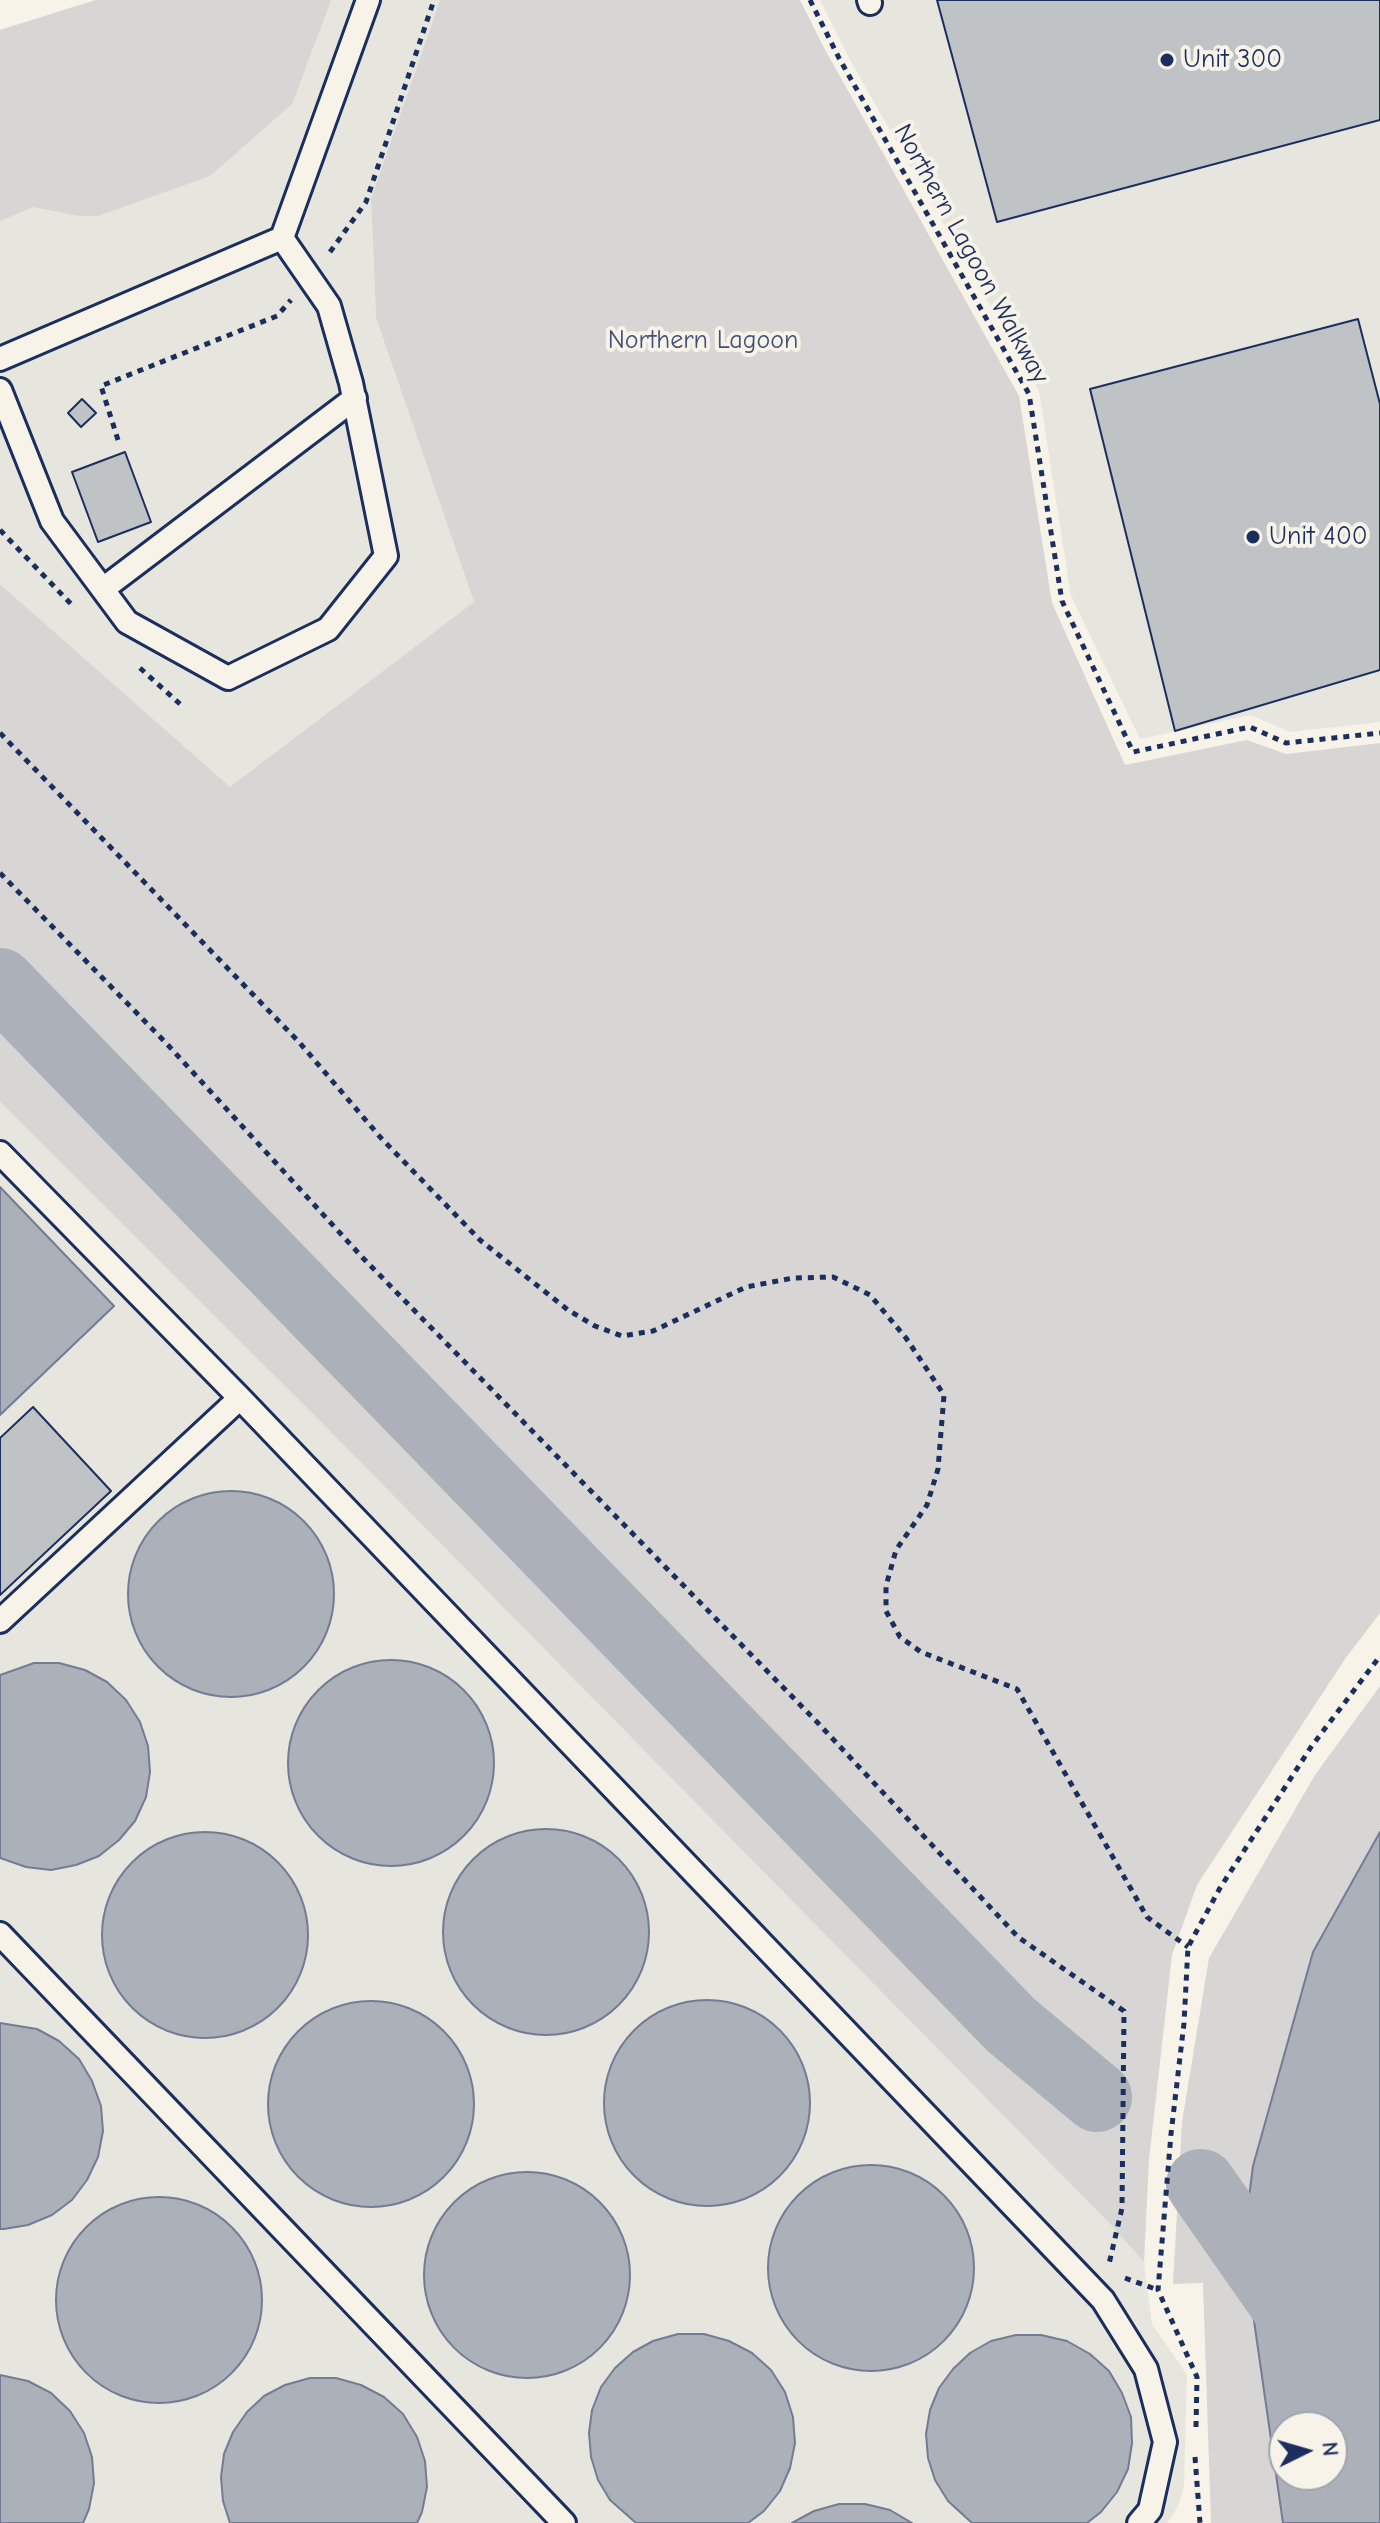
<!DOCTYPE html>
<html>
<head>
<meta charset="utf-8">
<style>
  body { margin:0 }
  #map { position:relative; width:1380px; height:2523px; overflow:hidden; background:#f7f3e8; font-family:"Comic Neue",sans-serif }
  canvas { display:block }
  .north { position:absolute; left:1268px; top:2411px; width:80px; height:80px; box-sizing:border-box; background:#f7f3e8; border:2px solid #9fa5b1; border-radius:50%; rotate:85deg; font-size:22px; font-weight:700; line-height:32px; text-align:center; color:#1b2f5e }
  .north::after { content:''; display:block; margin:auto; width:28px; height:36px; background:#1b2f5e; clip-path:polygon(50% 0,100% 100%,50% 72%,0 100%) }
</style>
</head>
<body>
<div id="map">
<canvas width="1380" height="2523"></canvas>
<div class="north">N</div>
</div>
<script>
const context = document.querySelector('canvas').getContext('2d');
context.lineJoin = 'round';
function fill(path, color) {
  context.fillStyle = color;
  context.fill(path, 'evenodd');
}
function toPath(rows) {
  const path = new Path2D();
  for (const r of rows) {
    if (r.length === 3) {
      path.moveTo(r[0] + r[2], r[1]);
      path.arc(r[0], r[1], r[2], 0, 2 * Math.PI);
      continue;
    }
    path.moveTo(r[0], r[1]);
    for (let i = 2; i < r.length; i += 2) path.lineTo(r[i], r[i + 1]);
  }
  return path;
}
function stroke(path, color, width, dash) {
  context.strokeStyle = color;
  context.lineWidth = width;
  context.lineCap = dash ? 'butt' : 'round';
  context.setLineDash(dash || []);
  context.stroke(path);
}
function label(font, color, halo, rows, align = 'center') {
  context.font = font + ' "Comic Neue",sans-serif';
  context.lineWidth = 8;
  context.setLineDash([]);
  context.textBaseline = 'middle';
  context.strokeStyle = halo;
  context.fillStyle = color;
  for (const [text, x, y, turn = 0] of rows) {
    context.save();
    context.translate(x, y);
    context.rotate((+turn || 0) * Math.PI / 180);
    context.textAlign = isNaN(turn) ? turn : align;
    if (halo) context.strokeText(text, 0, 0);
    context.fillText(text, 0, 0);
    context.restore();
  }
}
fill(toPath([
  [96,0,440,0,371,199,376,318,474,602,230,788,0,584,0,30],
  [820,0,1380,0,1380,722,1289,732,1251,715,1140,739,1071,596,1039,391,850,60],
  [0,1102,321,1422,1109,2223,1144,2262,1152,2324,1187,2375,1184,2486,1178,2506,1167,2523,0,2523]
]), '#e6e5de');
fill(toPath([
  [96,0,331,0,292,104,210,176,98,216,79,216,33,207,0,221,0,30],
  [440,0,800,0,823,46,1019,396,1052,603,1125,765,1247,740,1286,754,1380,743,1380,1613,1345,1659,1197,1885,1172,1955,1149,2160,1144,2262,1109,2223,321,1422,0,1102,0,584,230,787,474,602,376,318,371,199],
  [1380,1686,1380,2108,1352,2523,1211,2523,1203,2283,1173,2284,1182,2122,1209,1958,1315,1775],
  [1284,2427,1332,2427,1332,2475,1284,2475]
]), '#d7d6d4');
const water = toPath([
  [0,1187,114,1306,0,1415,0,1187],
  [231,1594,103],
  [391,1763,103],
  [34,1663,59,1663,85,1670,107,1682,126,1700,140,1722,148,1746,150,1772,146,1797,135,1821,119,1840,99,1856,76,1865,51,1870,26,1867,0,1858,0,1675,34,1663],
  [546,1932,103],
  [1380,1832,1380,2523,1283,2523,1243,2244,1253,2166,1313,1952,1380,1832],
  [1284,2427,1332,2427,1332,2475,1284,2475,1284,2427],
  [205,1935,103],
  [707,2103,103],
  [371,2104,103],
  [0,2023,37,2029,59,2041,79,2059,92,2081,101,2106,103,2131,98,2157,87,2180,72,2200,52,2215,28,2225,4,2229,0,2229,0,2023],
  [871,2268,103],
  [527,2275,103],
  [159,2300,103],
  [678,2334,704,2334,729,2341,752,2353,771,2370,785,2392,793,2417,795,2443,790,2468,780,2491,764,2511,748,2523,636,2523,610,2500,598,2480,591,2457,589,2433,592,2410,601,2387,615,2368,633,2352,653,2341,678,2334],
  [1016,2335,1041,2335,1067,2341,1090,2354,1109,2371,1122,2393,1131,2417,1132,2443,1128,2469,1117,2492,1101,2512,1087,2523,972,2523,948,2501,935,2480,928,2458,926,2434,930,2410,939,2388,953,2369,970,2353,991,2341,1016,2335],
  [0,2375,28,2381,51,2393,70,2411,84,2433,92,2457,94,2483,89,2509,83,2523,0,2523,0,2375],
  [310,2378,336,2378,361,2385,384,2397,403,2414,417,2437,425,2461,427,2487,422,2512,417,2523,230,2523,223,2501,221,2477,224,2454,233,2432,247,2412,264,2396,285,2385,310,2378],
  [839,2504,865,2504,890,2510,912,2523,792,2523,814,2511,839,2504]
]);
fill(water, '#acb0b9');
stroke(water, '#727c95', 2);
stroke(toPath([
  [0,983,1011,2025,1097,2097],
  [1201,2184,1298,2323]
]), '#acb0b9', 70);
const building = toPath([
  [937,0,1380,0,1380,120,997,222,937,0],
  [1358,319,1380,404,1380,670,1175,731,1090,389,1358,319],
  [82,399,96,413,81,427,68,413,82,399],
  [125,452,151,522,98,542,72,472,125,452],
  [33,1407,111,1491,0,1595,0,1438,33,1407]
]);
fill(building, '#c0c3c5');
stroke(building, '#1b2f5e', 2);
const lane = toPath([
  [869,0,870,3],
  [0,359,282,238,368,0],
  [0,390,52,521,127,622,228,678,328,629,386,556,351,383,329,306,282,238],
  [103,589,355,398],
  [0,1153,240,1398,1103,2300,1146,2369,1165,2442,1150,2510,1139,2523],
  [0,1621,240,1398],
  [0,1934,564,2523]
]);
stroke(lane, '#1b2f5e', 28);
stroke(toPath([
  [810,0,839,58,1029,394,1062,601,1133,752,1250,727,1286,743,1380,733],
  [330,252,366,202,434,0],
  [118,440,101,386,277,316,291,300],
  [0,530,71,604],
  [140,668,180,704],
  [0,733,299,1042,381,1138,480,1240,568,1310,595,1326,622,1336,653,1331,746,1287,793,1278,833,1277,870,1295,906,1338,944,1395,938,1469,927,1505,896,1550,886,1586,886,1611,900,1637,921,1652,1017,1689,1147,1917,1188,1947],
  [0,873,167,1044,362,1257,817,1722,1018,1937,1124,2011,1122,2208,1109,2264],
  [1125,2278,1158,2290],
  [1196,2427,1197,2377,1158,2290,1171,2134,1184,2023,1188,1947,1220,1888,1311,1747,1380,1656],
  [1195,2457,1200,2523]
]), '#1b2f5e', 5, [6, 6]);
stroke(lane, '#f7f3e8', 22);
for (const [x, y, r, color] of [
  [1167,60,8,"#1b2f5e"],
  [1253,537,8,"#1b2f5e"]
]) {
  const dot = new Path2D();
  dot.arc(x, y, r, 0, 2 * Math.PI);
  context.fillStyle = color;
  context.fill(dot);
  stroke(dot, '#f7f3e8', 3);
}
label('26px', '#1b2f5e', '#f7f3e8', [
  ["Unit 300",1183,60],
  ["Unit 400",1269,537]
], 'left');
label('26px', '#1b2f5e', '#f7f3e8', [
  ["Northern Lagoon Walkway",971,254,61]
]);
label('26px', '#415076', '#f7f3e8', [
  ["Northern Lagoon",703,341]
]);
</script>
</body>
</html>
